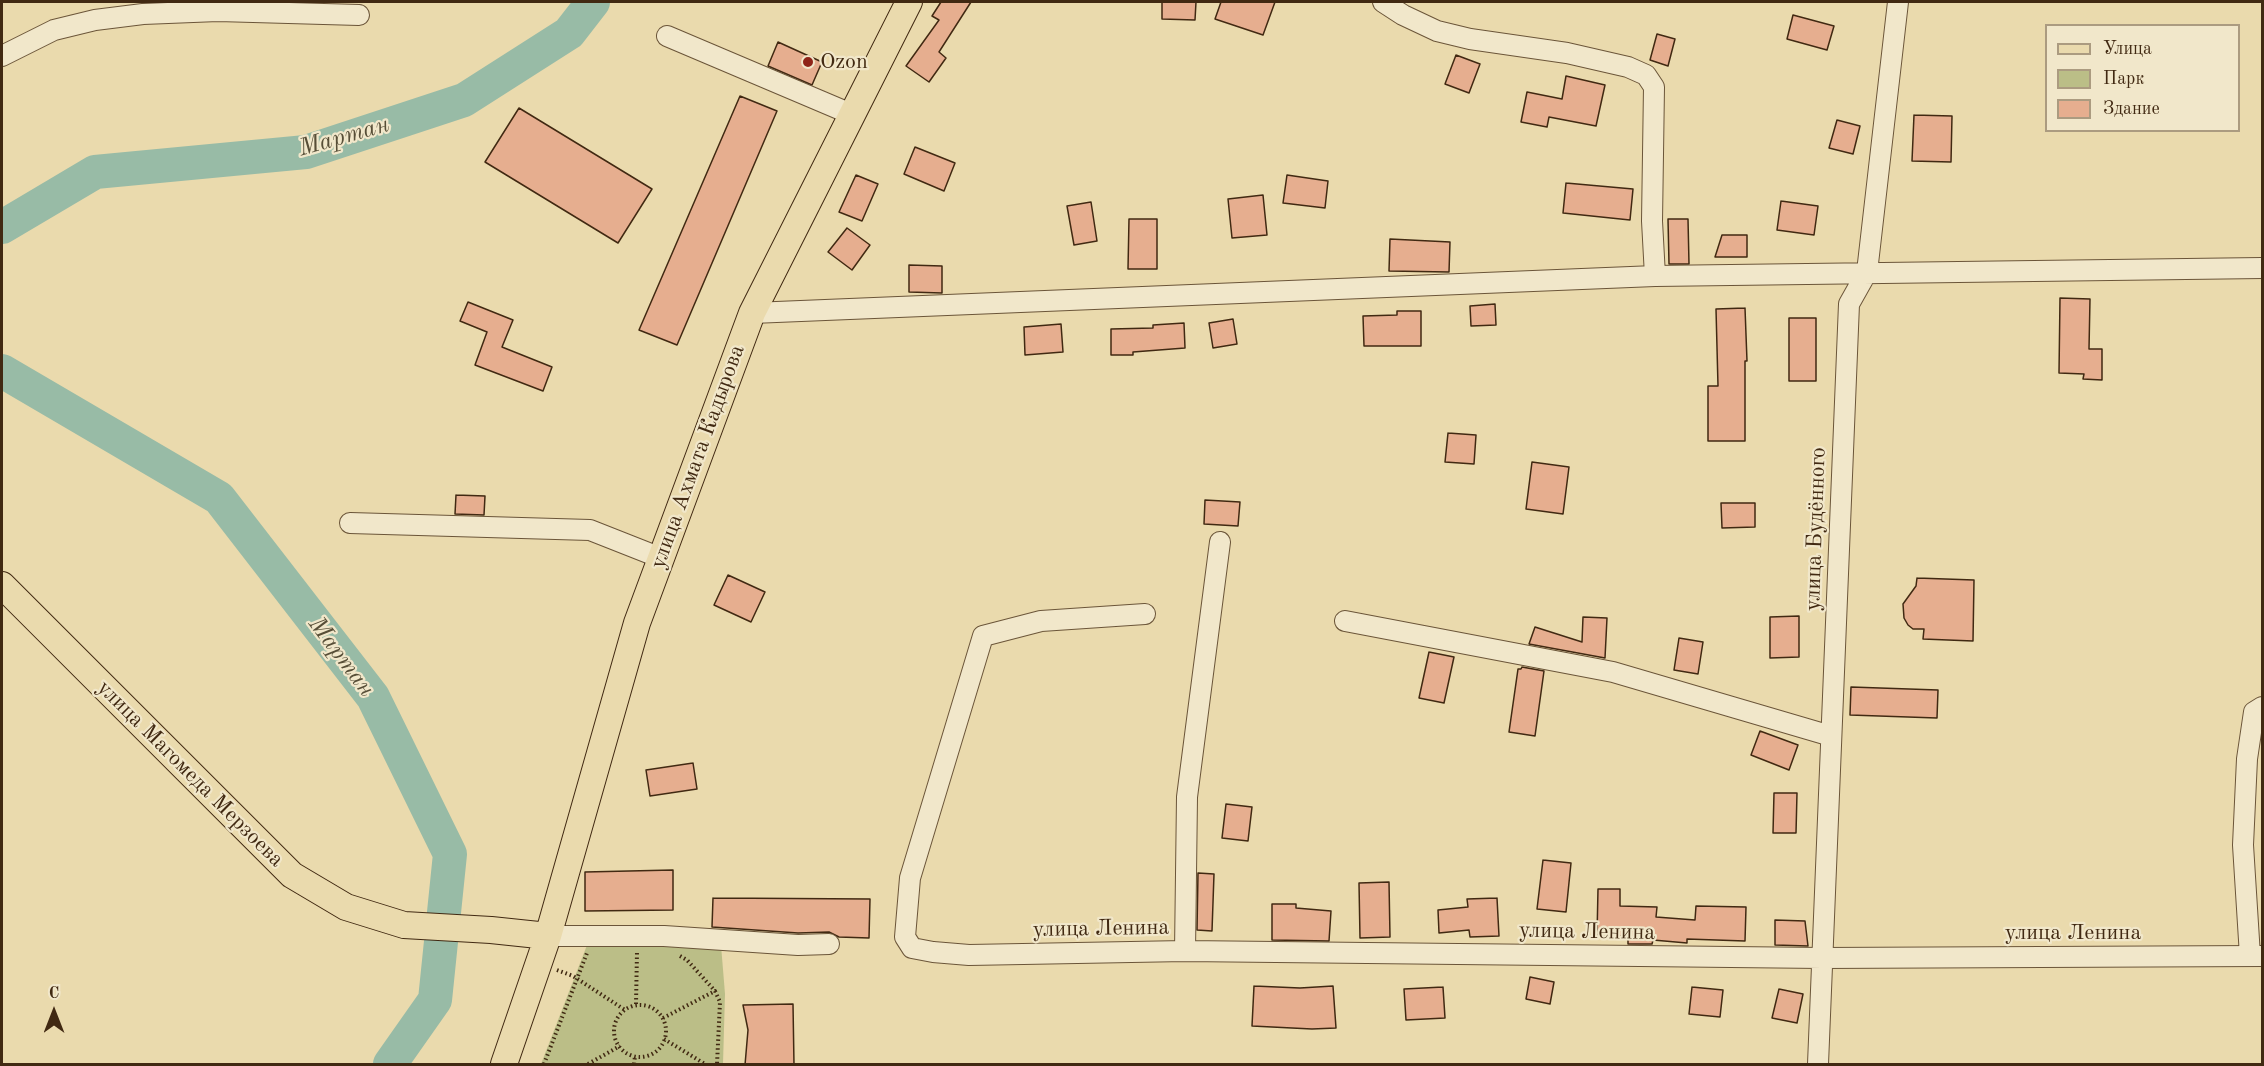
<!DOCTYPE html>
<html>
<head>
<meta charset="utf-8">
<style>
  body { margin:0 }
  #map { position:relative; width:2264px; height:1066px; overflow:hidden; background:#eadaad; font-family:"Old Standard TT",serif }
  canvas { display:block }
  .frame { position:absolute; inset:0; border:3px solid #412912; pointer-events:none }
  .legend { position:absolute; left:2045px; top:24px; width:195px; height:108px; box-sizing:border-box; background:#f1e7ca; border:2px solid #ab9b80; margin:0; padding:8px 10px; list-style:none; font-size:18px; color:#412912 }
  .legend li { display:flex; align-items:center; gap:12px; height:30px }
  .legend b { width:30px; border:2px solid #ab9b80 }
  .north { position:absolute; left:24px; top:982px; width:60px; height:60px; -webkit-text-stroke:4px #f1e7ca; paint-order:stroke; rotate:0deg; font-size:16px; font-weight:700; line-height:24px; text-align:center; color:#412912 }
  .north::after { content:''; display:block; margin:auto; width:21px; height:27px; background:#412912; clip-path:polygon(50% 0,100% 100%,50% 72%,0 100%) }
</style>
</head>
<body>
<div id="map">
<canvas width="2264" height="1066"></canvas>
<div class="frame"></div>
<ul class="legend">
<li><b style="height:8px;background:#eadaad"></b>Улица</li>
<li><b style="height:16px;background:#bbbe87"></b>Парк</li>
<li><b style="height:16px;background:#e6ae8f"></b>Здание</li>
</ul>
<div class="north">С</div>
</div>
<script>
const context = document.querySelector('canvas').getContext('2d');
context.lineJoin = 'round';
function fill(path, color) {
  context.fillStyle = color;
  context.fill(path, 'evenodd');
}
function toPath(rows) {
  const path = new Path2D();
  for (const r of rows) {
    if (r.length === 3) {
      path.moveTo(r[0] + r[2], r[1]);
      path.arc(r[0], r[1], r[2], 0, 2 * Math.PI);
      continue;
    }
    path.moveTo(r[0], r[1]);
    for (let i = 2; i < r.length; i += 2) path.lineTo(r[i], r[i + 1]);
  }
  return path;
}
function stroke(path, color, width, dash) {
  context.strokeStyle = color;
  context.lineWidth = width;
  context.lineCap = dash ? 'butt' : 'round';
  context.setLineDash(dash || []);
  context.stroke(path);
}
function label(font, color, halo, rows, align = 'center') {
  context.font = font + ' "Old Standard TT",serif';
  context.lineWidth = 4.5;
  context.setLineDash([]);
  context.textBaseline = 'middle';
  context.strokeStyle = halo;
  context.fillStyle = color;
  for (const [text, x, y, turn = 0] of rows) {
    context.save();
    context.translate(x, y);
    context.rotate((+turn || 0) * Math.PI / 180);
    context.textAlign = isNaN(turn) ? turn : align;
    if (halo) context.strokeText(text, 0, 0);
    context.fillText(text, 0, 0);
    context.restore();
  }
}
fill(toPath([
  [589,940,721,945,725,994,723,1064,541,1064]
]), '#bbbe87');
stroke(toPath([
  [2,227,95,172,306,152,464,100,569,33,593,2],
  [2,371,219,498,373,697,450,854,435,1000,390,1064]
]), '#98bba6', 34);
const building = toPath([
  [941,2,971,2,939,52,946,58,929,82,906,66,939,20,932,16,941,2],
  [1162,2,1196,2,1195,20,1162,19,1162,2],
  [1221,2,1275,2,1263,35,1215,19,1221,2],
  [1793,15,1834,26,1827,50,1787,39,1793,15],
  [1657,34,1675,39,1668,66,1650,60,1657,34],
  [778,42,822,62,812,85,768,66,778,42],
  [1456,55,1480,64,1469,93,1445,84,1456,55],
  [1566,76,1605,85,1596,126,1549,117,1547,127,1521,122,1527,92,1562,99,1566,76],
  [740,96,777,111,677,345,639,330,740,96],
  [519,108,652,189,618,243,485,162,519,108],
  [1914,115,1952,116,1951,162,1912,161,1914,115],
  [1837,120,1860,126,1853,154,1829,148,1837,120],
  [915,147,955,163,944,191,904,174,915,147],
  [856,175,878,184,862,221,839,212,856,175],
  [1287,175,1328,181,1325,208,1283,203,1287,175],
  [1566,183,1633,189,1630,220,1563,213,1566,183],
  [1263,195,1267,235,1232,238,1228,199,1263,195],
  [1781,201,1818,206,1814,235,1777,230,1781,201],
  [1091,202,1097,241,1074,245,1067,206,1091,202],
  [1129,219,1157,219,1157,269,1128,269,1129,219],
  [1668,219,1688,219,1689,264,1669,264,1668,219],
  [847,228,870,245,852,270,828,252,847,228],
  [1722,235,1747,235,1747,257,1715,257,1722,235],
  [1390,239,1450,242,1449,272,1389,271,1390,239],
  [909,265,942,266,942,293,909,292,909,265],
  [2060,298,2090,299,2089,349,2102,349,2102,380,2083,379,2084,374,2059,373,2060,298],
  [468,302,513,320,502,347,552,367,543,391,475,365,487,332,460,321,468,302],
  [1495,304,1496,325,1471,326,1470,306,1495,304],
  [1745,308,1747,361,1745,361,1745,441,1708,441,1708,386,1718,386,1716,309,1745,308],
  [1397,311,1421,311,1421,346,1364,346,1363,316,1397,315,1397,311],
  [1789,318,1816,318,1816,381,1789,381,1789,318],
  [1233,319,1237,344,1213,348,1209,323,1233,319],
  [1184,323,1185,348,1133,352,1133,355,1111,355,1111,329,1153,328,1153,325,1184,323],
  [1061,324,1063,352,1025,355,1024,327,1061,324],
  [1448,433,1476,435,1474,464,1445,462,1448,433],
  [1532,462,1569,467,1563,514,1526,509,1532,462],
  [456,495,485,496,484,515,455,514,456,495],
  [1205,500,1240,502,1238,526,1204,524,1205,500],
  [1721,503,1755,503,1755,527,1722,528,1721,503],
  [728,575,765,592,751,622,714,605,728,575],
  [1917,578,1974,580,1973,641,1923,639,1924,629,1913,629,1908,625,1904,618,1903,604,1916,586,1917,578],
  [1799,616,1799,657,1770,658,1770,617,1799,616],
  [1583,617,1607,618,1605,658,1529,644,1535,627,1582,642,1583,617],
  [1679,638,1703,642,1698,674,1674,670,1679,638],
  [1429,652,1454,657,1444,703,1419,698,1429,652],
  [1522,667,1544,671,1535,736,1509,732,1518,669,1521,669,1522,667],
  [1851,687,1938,690,1937,718,1850,715,1851,687],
  [1760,731,1798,745,1789,770,1751,755,1760,731],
  [693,763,697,789,650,796,646,770,693,763],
  [1774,793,1797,793,1796,833,1773,833,1774,793],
  [1226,804,1252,807,1248,841,1222,838,1226,804],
  [1543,860,1571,863,1566,912,1537,909,1543,860],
  [673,870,673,910,585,911,585,872,673,870],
  [1198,873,1214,874,1212,931,1197,930,1198,873],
  [1389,882,1390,937,1360,938,1359,883,1389,882],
  [1598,889,1620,889,1620,906,1657,907,1656,917,1695,920,1696,906,1746,907,1745,941,1687,939,1687,943,1653,940,1652,944,1628,944,1628,936,1597,936,1598,889],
  [713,898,870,899,869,938,839,937,829,932,798,933,712,927,713,898],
  [1497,898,1499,936,1470,937,1469,930,1439,933,1438,910,1468,907,1467,899,1497,898],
  [1272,904,1296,904,1296,908,1331,911,1329,941,1272,940,1272,904],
  [1775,920,1805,921,1808,946,1775,945,1775,920],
  [1530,977,1554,982,1550,1004,1526,999,1530,977],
  [1254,986,1300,988,1333,986,1336,1028,1312,1029,1252,1026,1254,986],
  [1443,987,1445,1018,1406,1020,1404,989,1443,987],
  [1692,987,1723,990,1720,1017,1689,1014,1692,987],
  [1779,989,1803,994,1797,1023,1772,1018,1779,989],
  [793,1004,794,1065,745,1065,748,1030,743,1005,793,1004]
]);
fill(building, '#e6ae8f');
stroke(building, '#412912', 1.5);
const minor = toPath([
  [1383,2,1403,15,1437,31,1470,39,1567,53,1628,67,1646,75,1654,87,1652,221,1655,276],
  [667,36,851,114],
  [2,56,54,30,95,20,143,14,218,11,359,15],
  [752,313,1655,276,2262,268],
  [350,523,590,530,661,558],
  [1145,614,1041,621,983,636,910,878,905,937,912,948,933,952,969,955,1185,951,1822,958,2262,956],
  [1345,621,1613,672,1831,736],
  [548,936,664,936,798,945,829,944],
  [1185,951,1187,797,1220,542],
  [2250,956,2243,845,2247,759,2254,712,2262,707],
  [1818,1064,1849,304,1867,272,1898,2]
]);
const major = toPath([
  [2,585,292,875,346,907,404,925,491,930,548,936],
  [504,1064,548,936,637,623,752,313,909,2]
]);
stroke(minor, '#6b5539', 22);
stroke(major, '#412912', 28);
stroke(toPath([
  [680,956,687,960,715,991],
  [557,970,573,976,625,1010],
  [636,1004,637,952],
  [640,1031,26],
  [663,1018,715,991,720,1002,717,1064],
  [664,1039,705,1064],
  [544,1064,587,953],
  [588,1064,620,1046],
  [634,1064,635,1056]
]), '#412912', 4, [1.5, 3]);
stroke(minor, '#f1e7ca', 20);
stroke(major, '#eadaad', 26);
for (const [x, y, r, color] of [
  [808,62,6,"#8f2418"]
]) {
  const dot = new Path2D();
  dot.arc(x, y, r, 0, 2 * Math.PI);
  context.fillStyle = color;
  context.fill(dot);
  stroke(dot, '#f1e7ca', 2);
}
label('22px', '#412912', '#f1e7ca', [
  ["Ozon",820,62]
], 'left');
label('22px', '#412912', '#f1e7ca', [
  ["улица Ахмата Кадырова",698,457,-70],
  ["улица Будённого",1816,529,-88],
  ["улица Магомеда Мерзоева",190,774,45],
  ["улица Ленина",1101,929,-1],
  ["улица Ленина",1587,932,1],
  ["улица Ленина",2073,933]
]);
label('italic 24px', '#574e37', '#f1e7ca', [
  ["Мартан",344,137,-16],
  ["Мартан",341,657,53]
]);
</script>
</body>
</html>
